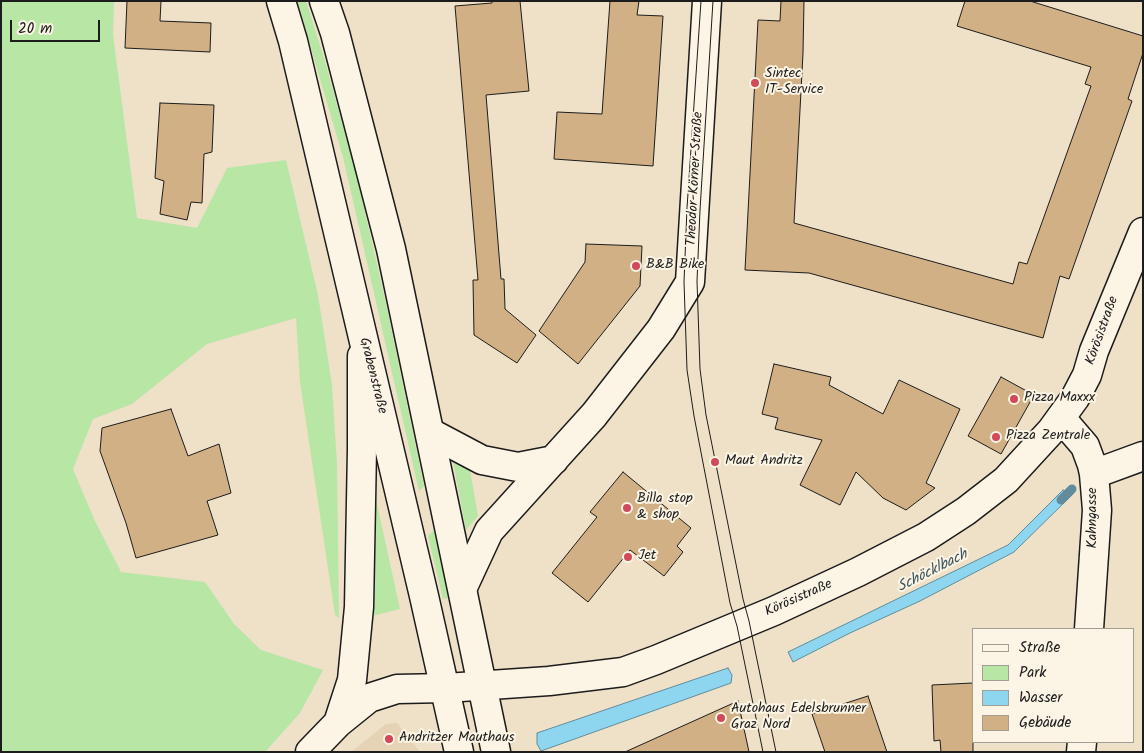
<!DOCTYPE html>
<html>
<head>
<meta charset="utf-8">
<style>
  body { margin:0 }
  #map { position:relative; width:1144px; height:753px; overflow:hidden; background:#efe0c8; font-family:Kalam,sans-serif }
  canvas { display:block }
  .frame { position:absolute; inset:0; border:2px solid #1c1c1c; pointer-events:none }
  .legend { position:absolute; left:972px; top:628px; width:162px; height:115px; box-sizing:border-box; background:#fcf5e5; border:1px solid #a29e95; margin:0; padding:6px 9px; list-style:none; font-size:15px; color:#1c1c1c }
  .legend li { display:flex; align-items:center; gap:10px; height:25px }
  .legend b { width:25px; border:1px solid #a29e95 }
  .scale { position:absolute; left:10px; top:20px; width:90px; height:22px; box-sizing:border-box; border:2px solid #1c1c1c; border-top:0; padding-left:6px; font-size:15px; line-height:18px; white-space:nowrap; color:#1c1c1c; -webkit-text-stroke:4px #fcf5e5; paint-order:stroke }
</style>
</head>
<body>
<div id="map">
<canvas width="1144" height="753"></canvas>
<div class="frame"></div>
<ul class="legend">
<li><b style="height:6px;background:#fcf5e5"></b>Straße</li>
<li><b style="height:14px;background:#b7e6a5"></b>Park</li>
<li><b style="height:14px;background:#8ed6ef"></b>Wasser</li>
<li><b style="height:14px;background:#d2b085"></b>Gebäude</li>
</ul>
<div class="scale">20 m</div>
</div>
<script>
const context = document.querySelector('canvas').getContext('2d');
context.lineJoin = 'round';
function fill(path, color) {
  context.fillStyle = color;
  context.fill(path, 'evenodd');
}
function toPath(rows) {
  const path = new Path2D();
  for (const r of rows) {
    path.moveTo(r[0], r[1]);
    for (let i = 2; i < r.length; i += 2) path.lineTo(r[i], r[i + 1]);
  }
  return path;
}
function stroke(path, color, width, dash) {
  context.strokeStyle = color;
  context.lineWidth = width;
  context.lineCap = dash ? 'butt' : 'round';
  context.setLineDash(dash || []);
  context.stroke(path);
}
function label(font, color, halo, rows, align = 'center') {
  context.font = font + ' Kalam,sans-serif';
  context.lineWidth = 4;
  context.setLineDash([]);
  context.textBaseline = 'middle';
  context.strokeStyle = halo;
  context.fillStyle = color;
  for (const [text, x, y, turn = 0] of rows) {
    context.save();
    context.translate(x, y);
    context.rotate((+turn || 0) * Math.PI / 180);
    context.textAlign = isNaN(turn) ? turn : align;
    if (halo) context.strokeText(text, 0, 0);
    context.fillText(text, 0, 0);
    context.restore();
  }
}
fill(toPath([
  [397,723,420,752,351,752,386,724]
]), '#e6d2b4');
fill(toPath([
  [1,1,114,1,113,35,137,218,197,228,227,168,286,160,318,295,332,385,337,464,339,618,335,615,300,382,296,318,207,344,132,404,93,419,73,469,94,519,121,572,205,582,234,624,261,650,323,670,300,713,265,752,1,752],
  [297,1,306,1,324,58,357,177,387,308,424,486,419,491,343,157],
  [453,462,470,470,478,516,466,530],
  [371,490,375,495,400,609,368,617],
  [434,530,448,598,443,599,428,536]
]), '#b7e6a5');
const water = toPath([
  [1063,490,1073,494,1014,552,920,601,850,633,793,662,788,652,1008,545,1063,490],
  [728,668,732,675,731,683,541,751,537,744,537,733,728,668]
]);
fill(water, '#8ed6ef');
stroke(water, '#608c9b', 1);
stroke(toPath([
  [1061,500,1072,489]
]), '#608c9b', 9);
const building = toPath([
  [127,1,161,1,160,21,211,23,210,52,125,48,127,1],
  [492,1,520,1,529,91,486,95,501,279,504,279,505,309,536,335,517,363,474,335,473,280,478,280,455,6,492,3,492,1],
  [610,1,639,1,637,15,663,16,653,166,554,159,557,112,602,114,610,1],
  [781,1,804,1,803,53,794,223,1013,284,1019,262,1027,264,1091,86,1085,84,1091,67,957,26,965,1,1030,1,1143,36,1143,53,1128,99,1132,101,1069,279,1060,276,1043,338,809,273,745,270,758,20,780,21,781,1],
  [160,103,214,105,212,152,204,154,202,203,191,202,187,220,160,214,164,181,155,178,160,103],
  [586,244,642,246,640,286,578,364,539,331,585,262,586,244],
  [774,364,831,377,829,385,883,414,899,380,960,409,926,483,935,488,906,510,883,498,856,472,840,505,800,485,822,440,775,429,778,418,762,414,774,364],
  [1001,377,1034,395,1001,454,968,436,1001,377],
  [171,409,188,456,219,444,231,493,207,501,218,535,136,558,126,523,100,451,102,428,171,409],
  [623,472,691,528,677,546,683,552,664,576,630,550,588,602,552,573,597,517,590,512,623,472],
  [973,683,973,752,941,752,940,740,934,741,932,685,973,683],
  [868,696,887,752,825,752,812,714,868,696],
  [738,701,749,752,625,752,738,701]
]);
fill(building, '#d2b085');
stroke(building, '#1c1c1c', 1);
const street = toPath([
  [1061,418,1085,446,1092,465,1094,474,1097,510,1089,629],
  [1094,474,1143,456],
  [1081,752,1082,742]
]);
const secondary = toPath([
  [431,433,482,460,518,467,554,460],
  [463,587,489,531,594,415,661,329,690,282,707,1],
  [338,723,352,680,359,607,362,449,362,356],
  [310,752,338,723,369,698,397,689,446,688,549,681,623,672,656,660,774,611,858,572,926,537,966,511,1006,480,1051,431,1075,398,1087,375,1094,351,1143,232]
]);
const primary = toPath([
  [281,1,293,41,424,596,459,752],
  [324,1,335,33,391,249,496,752]
]);
stroke(street, '#1c1c1c', 31);
stroke(secondary, '#1c1c1c', 31);
stroke(primary, '#1c1c1c', 31);
stroke(street, '#fcf5e5', 28);
stroke(secondary, '#fcf5e5', 28);
stroke(primary, '#fcf5e5', 28);
stroke(toPath([
  [701,1,687,208,684,282,687,370,694,416,730,603,737,626,763,752],
  [713,1,700,210,697,281,700,369,706,415,743,599,749,621,776,752]
]), '#1c1c1c', 1);
for (const [x, y, r, color] of [
  [755,83,5,"#d1495b"],
  [636,266,5,"#d1495b"],
  [1014,399,5,"#d1495b"],
  [996,437,5,"#d1495b"],
  [715,462,5,"#d1495b"],
  [627,508,5,"#d1495b"],
  [628,557,5,"#d1495b"],
  [721,718,5,"#d1495b"],
  [389,739,5,"#d1495b"]
]) {
  const dot = new Path2D();
  dot.arc(x, y, r, 0, 2 * Math.PI);
  context.fillStyle = color;
  context.fill(dot);
  stroke(dot, '#fcf5e5', 2);
}
label('14px', '#1c1c1c', '#fcf5e5', [
  ["Sintec",765,75],
  ["IT-Service",765,91],
  ["B&B Bike",646,266],
  ["Pizza Maxxx",1024,399],
  ["Pizza Zentrale",1006,437],
  ["Maut Andritz",725,462],
  ["Billa stop",637,500],
  ["& shop",637,516],
  ["Jet",638,557],
  ["Autohaus Edelsbrunner",731,710],
  ["Graz Nord",731,726],
  ["Andritzer Mauthaus",399,739]
], 'left');
label('14px', '#1c1c1c', '#fcf5e5', [
  ["Theodor-Körner-Straße",696,179,-87],
  ["Körösistraße",1103,331,-70],
  ["Grabenstraße",372,376,76],
  ["Kahngasse",1094,518,-90],
  ["Körösistraße",799,599,-24]
]);
label('italic 15px', '#3e545b', '#fcf5e5', [
  ["Schöcklbach",933,572,-27]
]);
</script>
</body>
</html>
